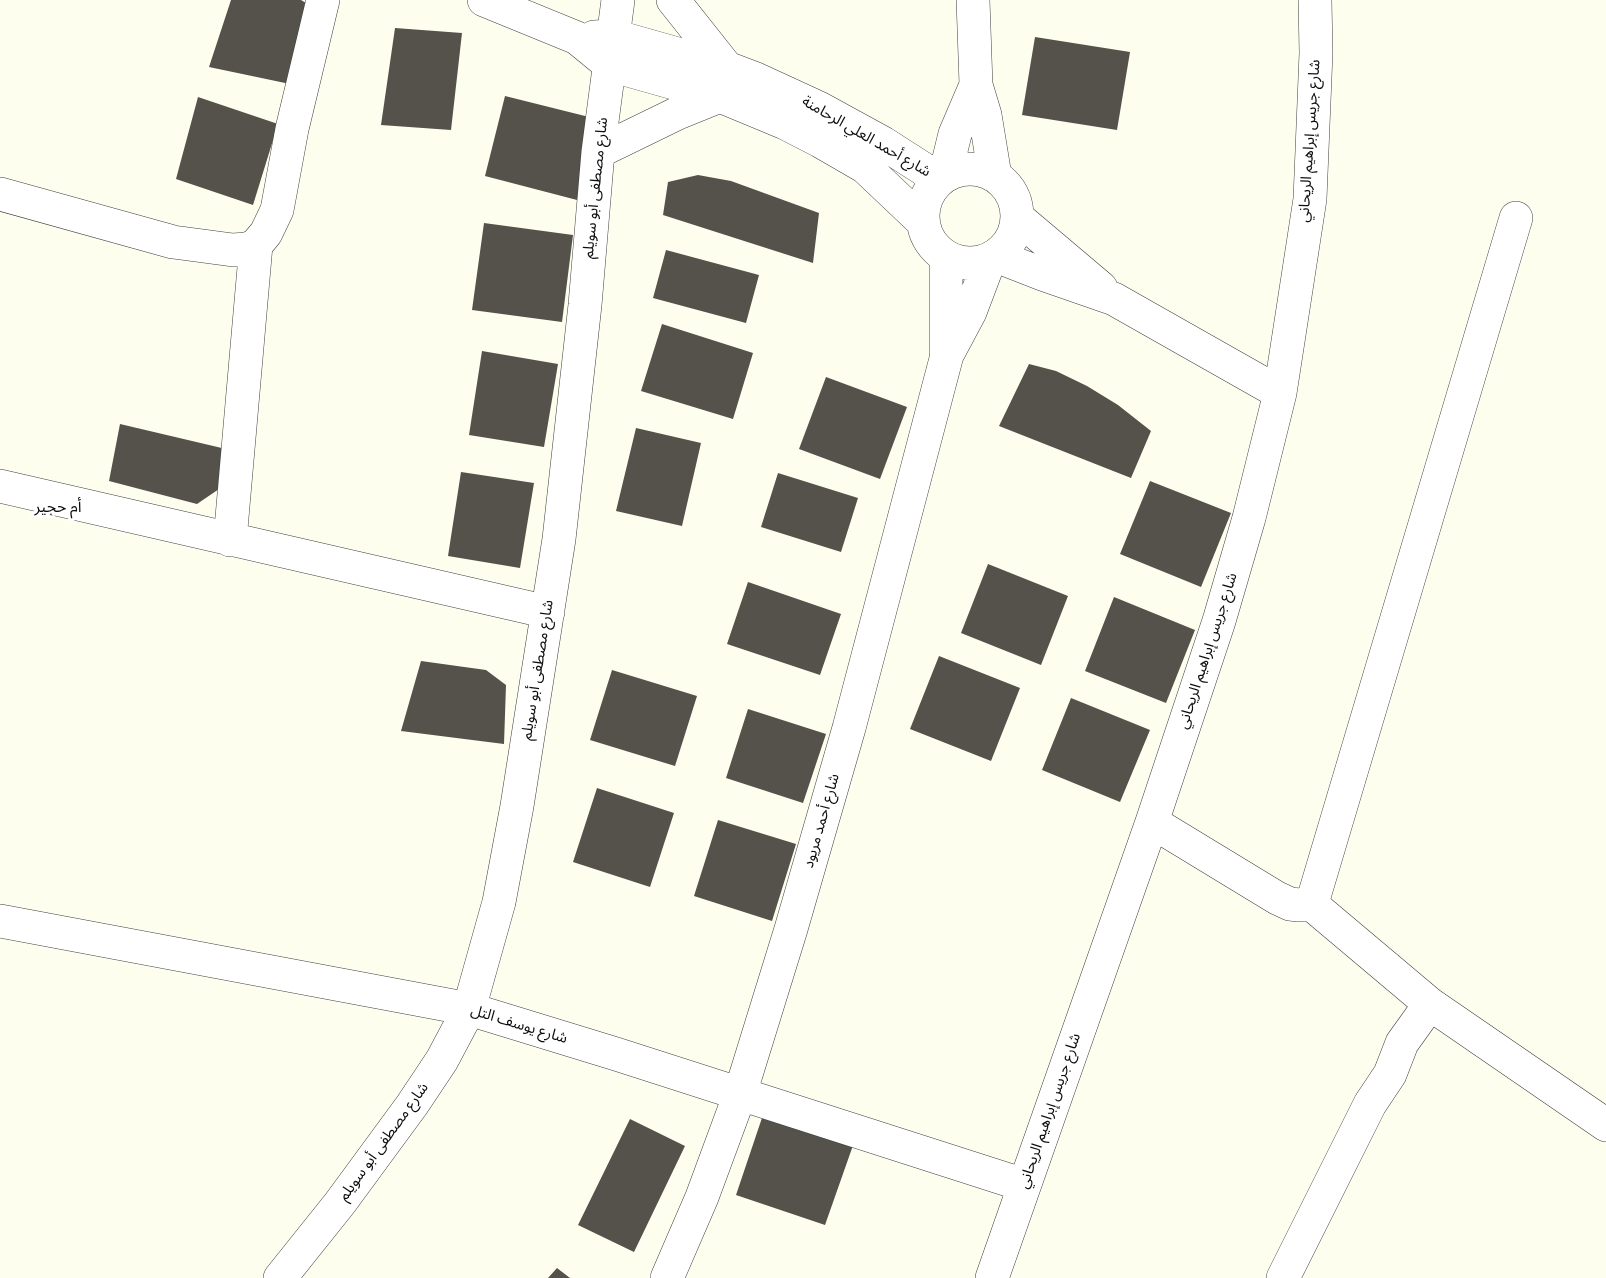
<!DOCTYPE html>
<html>
<head>
<meta charset="utf-8">
<style>
  body { margin:0 }
  canvas { display:block; background:#fefeef }
</style>
</head>
<body>
<canvas width="1606" height="1278"></canvas>
<script>
const context = document.querySelector('canvas').getContext('2d');
context.lineJoin = 'round';
function fill(path, color) {
  context.fillStyle = color;
  context.fill(path, 'evenodd');
}
function toPath(rows) {
  const path = new Path2D();
  for (const r of rows) {
    if (r.length === 3) {
      path.moveTo(r[0] + r[2], r[1]);
      path.arc(r[0], r[1], r[2], 0, 2 * Math.PI);
      continue;
    }
    path.moveTo(r[0], r[1]);
    for (let i = 2; i < r.length; i += 2) path.lineTo(r[i], r[i + 1]);
  }
  return path;
}
function stroke(path, color, width, dash) {
  context.strokeStyle = color;
  context.lineWidth = width;
  context.lineCap = dash ? 'butt' : 'round';
  context.setLineDash(dash || []);
  context.stroke(path);
}
function label(font, color, halo, rows, align = 'center') {
  context.font = font + ' "Source Serif 4","Noto Sans Arabic",serif';
  context.lineWidth = 6;
  context.setLineDash([]);
  context.textBaseline = 'middle';
  context.strokeStyle = halo;
  context.fillStyle = color;
  for (const [text, x, y, turn = 0] of rows) {
    context.save();
    context.translate(x, y);
    context.rotate((+turn || 0) * Math.PI / 180);
    context.textAlign = isNaN(turn) ? turn : align;
    if (halo) context.strokeText(text, 0, 0);
    context.fillText(text, 0, 0);
    context.restore();
  }
}
fill(toPath([
  [231,0,301,0,306,3,290,84,209,67],
  [395,28,462,33,451,130,381,125],
  [1035,37,1130,52,1117,130,1022,115],
  [505,96,597,119,577,200,485,176],
  [198,97,278,124,253,205,176,179],
  [698,175,731,181,819,213,813,263,663,215,668,182],
  [484,223,573,235,562,322,472,310],
  [666,250,759,275,746,323,653,298],
  [662,324,753,353,733,419,641,391],
  [482,351,558,364,544,447,469,435],
  [1029,364,1056,371,1087,386,1118,405,1151,431,1131,478,999,426],
  [826,377,907,407,880,479,799,449],
  [120,424,226,449,219,489,197,504,109,481],
  [636,428,701,443,682,526,616,511],
  [461,472,534,483,520,568,448,556],
  [778,473,858,498,841,552,761,527],
  [1150,481,1231,513,1201,587,1120,554],
  [988,564,1068,596,1041,665,961,633],
  [748,582,841,614,820,675,727,644],
  [1114,597,1195,630,1166,703,1085,671],
  [939,656,1020,688,991,761,910,729],
  [421,661,486,670,506,685,504,744,401,731],
  [612,670,697,696,675,766,590,740],
  [1071,698,1150,730,1120,802,1042,770],
  [748,709,826,734,803,803,726,778],
  [597,788,674,813,650,887,573,862],
  [718,820,796,844,772,921,694,896],
  [767,1103,857,1134,825,1225,736,1195],
  [630,1119,685,1146,634,1252,578,1225],
  [557,1268,570,1278,548,1278]
]), '#55514b');
const minor = toPath([
  [484,0,577,38,610,65,720,96,785,123,820,141,865,167,922,221],
  [673,0,727,68],
  [973,0,976,85,985,115,995,176],
  [594,37,614,36,727,68,756,79,819,108,883,143,939,179],
  [598,152,678,113,720,96],
  [970,216,47],
  [945,175,955,134,976,85],
  [0,194,173,242,233,250,247,249,256,245,266,233,277,210,292,129,323,0],
  [1017,217,1101,288],
  [996,256,1042,274,1114,299,1280,393],
  [946,258,946,353],
  [0,486,548,612],
  [230,540,256,245],
  [1152,822,1277,898,1290,904,1299,905,1305,905,1313,900,1516,218],
  [0,921,469,1009,616,1054,1024,1185],
  [1430,1004,1606,1125],
  [280,1278,340,1203,412,1105,442,1060,469,1009,499,902,517,806,559,539,585,305,598,152,618,0],
  [667,1278,702,1197,740,1094,791,929,849,728,947,355,970,312,990,259],
  [992,1278,1152,822,1219,621,1249,518,1280,393,1310,199,1316,53,1315,0],
  [1283,1278,1370,1104,1390,1074,1402,1043,1430,1004,1310,903]
]);
stroke(minor, '#404040', 34);
stroke(minor, '#fff', 33);
label('15px', '#0d0d0d', '#fff', [
  ["شارع أحمد العلي الرحامنة",866,137,30],
  ["شارع جريس إبراهيم الريحاني",1310,141,-86],
  ["شارع مصطفى أبو سويلم",596,188,-84],
  ["شارع جريس إبراهيم الريحاني",1208,651,-72],
  ["شارع مصطفى أبو سويلم",538,670,-81],
  ["شارع أحمد مريود",822,821,-74],
  ["شارع يوسف التل",519,1025,17],
  ["شارع جريس إبراهيم الريحاني",1050,1111,-71],
  ["شارع مصطفى أبو سويلم",384,1142,-54]
]);
label('16px', '#0d0d0d', '#fff', [
  ["أم حجير",58,508]
]);
</script>
</body>
</html>
